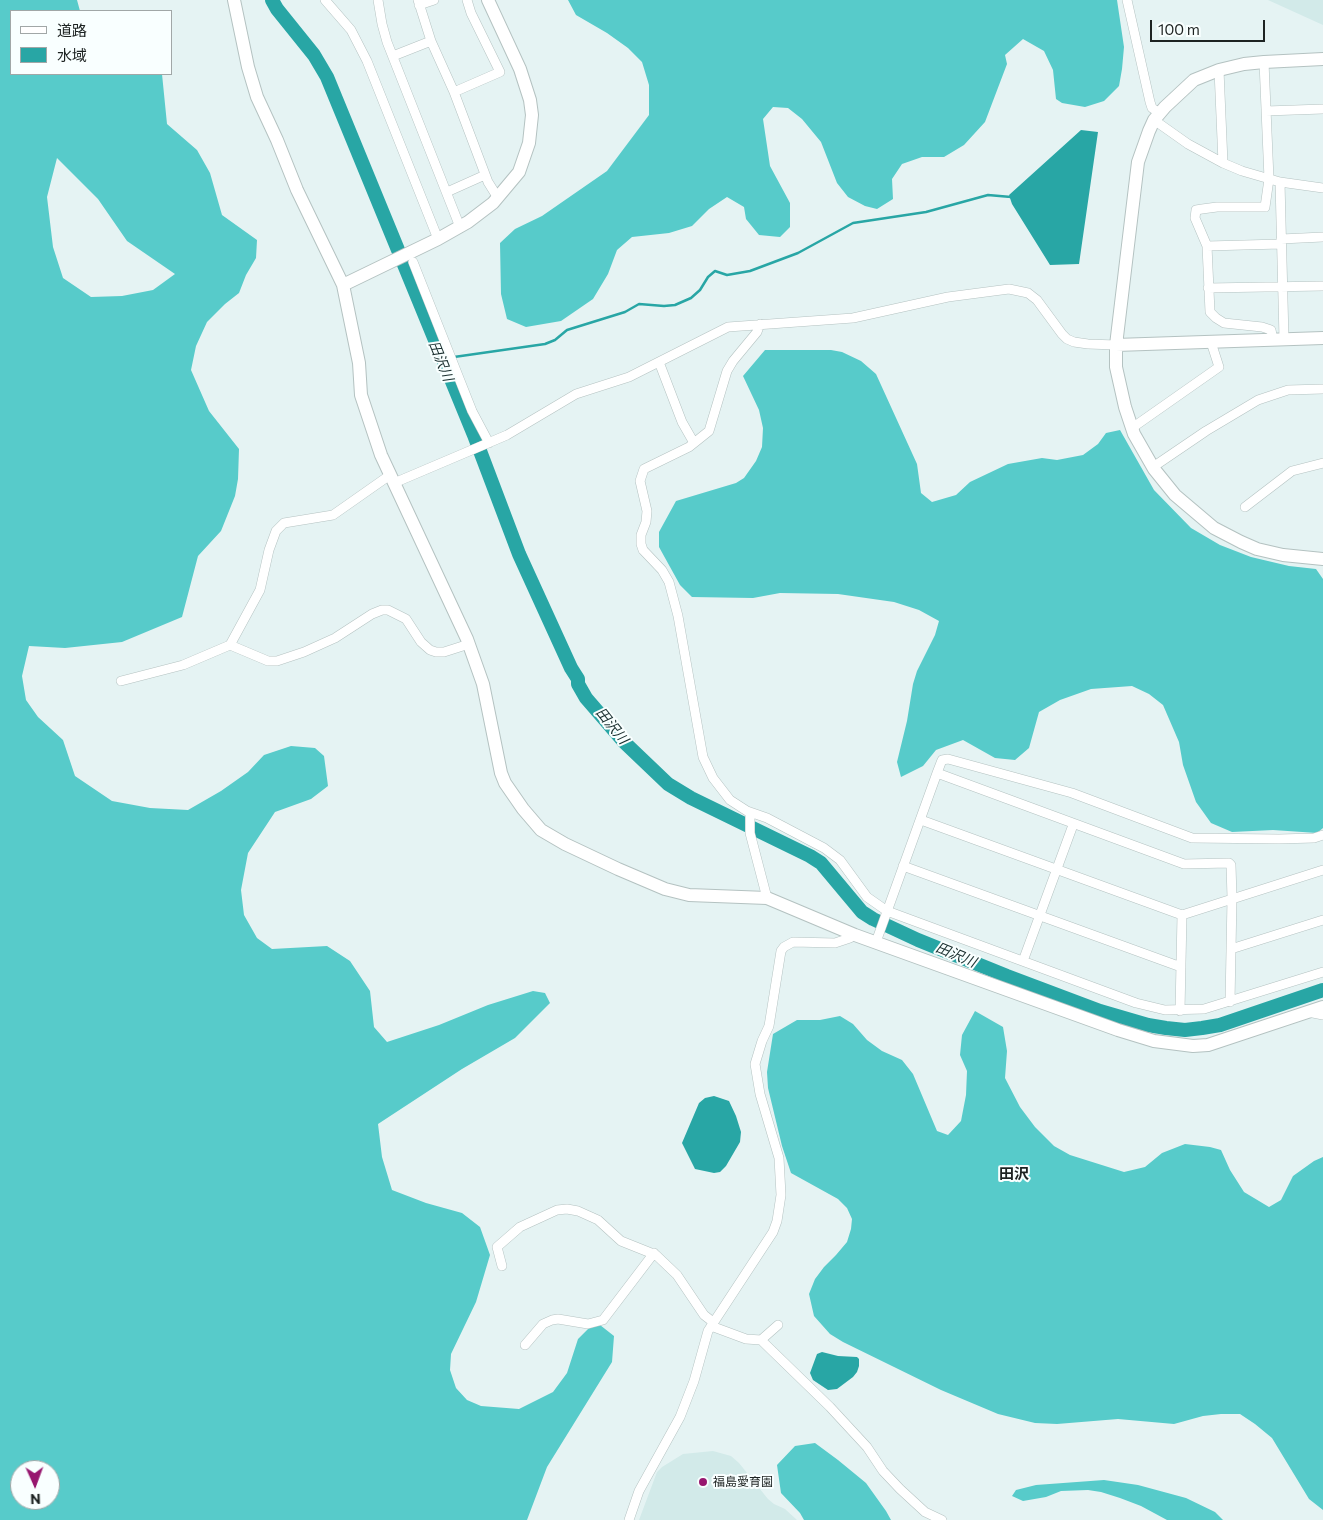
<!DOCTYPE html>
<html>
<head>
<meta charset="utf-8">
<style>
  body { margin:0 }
  #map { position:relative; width:1323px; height:1520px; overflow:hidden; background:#e5f3f3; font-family:Commissioner,"Noto Sans JP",sans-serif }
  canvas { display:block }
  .legend { position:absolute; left:10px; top:10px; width:162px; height:65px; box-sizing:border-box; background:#f9ffff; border:1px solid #a1a7a7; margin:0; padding:6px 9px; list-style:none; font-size:15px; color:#1d2322 }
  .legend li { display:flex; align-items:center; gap:10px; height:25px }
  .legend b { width:25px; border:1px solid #a1a7a7 }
  .north { position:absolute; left:10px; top:1460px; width:50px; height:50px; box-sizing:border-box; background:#f9ffff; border:1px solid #a1a7a7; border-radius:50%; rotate:178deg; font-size:14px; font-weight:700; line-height:20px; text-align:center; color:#1d2322 }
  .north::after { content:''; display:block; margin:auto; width:18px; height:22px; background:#97176f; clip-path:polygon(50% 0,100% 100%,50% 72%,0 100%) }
  .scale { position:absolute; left:1150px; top:20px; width:115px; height:22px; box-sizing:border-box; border:2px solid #1d2322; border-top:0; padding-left:6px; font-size:15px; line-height:18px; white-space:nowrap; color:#1d2322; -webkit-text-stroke:4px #f9ffff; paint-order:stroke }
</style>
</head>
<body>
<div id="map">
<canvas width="1323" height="1520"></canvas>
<ul class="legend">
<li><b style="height:6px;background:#fff"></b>道路</li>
<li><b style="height:14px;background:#28a6a5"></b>水域</li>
</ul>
<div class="north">N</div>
<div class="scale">100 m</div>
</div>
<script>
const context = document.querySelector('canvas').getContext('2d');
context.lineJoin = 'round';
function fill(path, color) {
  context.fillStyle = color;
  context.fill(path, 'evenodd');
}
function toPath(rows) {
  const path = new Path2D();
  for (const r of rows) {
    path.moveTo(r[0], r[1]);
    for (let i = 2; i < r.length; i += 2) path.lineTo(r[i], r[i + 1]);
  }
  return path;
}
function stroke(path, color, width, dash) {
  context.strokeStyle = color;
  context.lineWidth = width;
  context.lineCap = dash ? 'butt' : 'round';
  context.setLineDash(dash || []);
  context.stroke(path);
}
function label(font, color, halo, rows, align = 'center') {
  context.font = font + ' Commissioner,"Noto Sans JP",sans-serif';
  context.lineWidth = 4;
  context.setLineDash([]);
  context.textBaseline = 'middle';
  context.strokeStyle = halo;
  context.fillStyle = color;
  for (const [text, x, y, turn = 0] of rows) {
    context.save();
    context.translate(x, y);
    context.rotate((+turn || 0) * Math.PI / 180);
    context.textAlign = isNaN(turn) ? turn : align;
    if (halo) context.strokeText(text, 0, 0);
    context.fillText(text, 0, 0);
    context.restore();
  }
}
fill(toPath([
  [1268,0,1323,0,1323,25],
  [713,1451,731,1456,739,1463,768,1499,774,1504,785,1509,797,1520,639,1520,657,1472,662,1467,683,1454]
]), '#d2eae9');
fill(toPath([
  [0,0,77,0,80,11,11,11,11,74,162,74,167,124,197,150,210,173,222,215,257,240,256,258,246,275,239,293,225,304,207,322,196,346,191,370,209,411,239,449,238,479,235,496,221,531,198,556,182,617,122,642,65,648,29,646,22,676,26,700,38,717,63,740,75,776,112,801,150,808,188,810,221,791,248,772,264,755,291,746,315,748,324,756,328,786,311,799,275,812,248,853,241,890,244,915,257,938,272,949,327,946,350,961,370,991,374,1027,387,1042,439,1025,488,1005,533,991,545,993,550,1003,515,1038,462,1069,378,1124,382,1157,392,1190,426,1203,462,1213,480,1227,490,1255,476,1302,451,1354,450,1370,456,1388,467,1400,481,1406,519,1409,553,1392,567,1373,578,1339,590,1327,600,1325,614,1336,612,1362,547,1467,527,1520,0,1520],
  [57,158,98,199,127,241,175,274,153,290,122,296,91,297,63,278,53,247,47,197],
  [20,1470,50,1470,50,1500,20,1500],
  [568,0,1117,0,1124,47,1122,69,1119,86,1104,101,1085,107,1062,103,1056,99,1053,70,1044,51,1023,39,1005,55,1007,64,985,122,964,145,944,157,922,157,902,164,892,179,893,199,877,209,865,206,848,197,837,183,821,142,802,119,788,108,773,107,763,119,770,166,790,203,790,227,780,237,759,235,746,219,744,207,727,197,709,209,692,226,669,233,632,237,617,250,608,274,593,299,561,321,526,327,507,319,501,294,500,243,515,229,542,216,607,171,649,115,649,85,642,62,628,48,607,33,576,15],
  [765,350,831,350,842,352,861,361,876,374,917,464,921,493,932,502,956,495,970,482,1008,464,1042,458,1057,460,1083,455,1098,444,1106,433,1120,430,1154,490,1191,528,1220,545,1251,557,1289,566,1316,569,1323,579,1323,828,1317,833,1273,830,1232,832,1211,823,1196,802,1183,765,1179,742,1163,705,1149,694,1132,686,1091,689,1060,700,1039,712,1029,748,1015,760,995,758,963,740,936,750,923,766,901,777,897,762,907,721,913,684,917,671,935,635,939,621,919,610,894,602,838,594,780,593,753,598,692,597,680,585,659,547,659,532,676,501,736,483,744,478,756,461,762,447,763,428,759,410,743,376],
  [975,1011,1003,1027,1007,1051,1005,1078,1020,1107,1035,1127,1054,1146,1070,1155,1124,1172,1145,1167,1162,1153,1185,1144,1210,1147,1221,1150,1230,1170,1244,1192,1269,1207,1281,1200,1293,1176,1314,1161,1323,1157,1323,1510,1309,1499,1272,1438,1255,1424,1240,1414,1221,1414,1203,1416,1174,1424,1118,1419,1057,1424,1035,1423,998,1414,941,1390,843,1342,830,1334,814,1316,809,1294,815,1279,824,1267,836,1255,847,1242,851,1229,852,1219,847,1208,838,1199,791,1173,782,1146,768,1088,767,1072,773,1034,797,1020,820,1020,840,1016,853,1024,867,1040,882,1051,902,1060,913,1074,937,1131,948,1135,961,1121,966,1095,967,1071,960,1055,962,1035],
  [815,1443,838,1460,866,1483,886,1511,891,1520,804,1520,800,1513,781,1493,777,1465,795,1446],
  [1104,1480,1138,1485,1186,1498,1215,1512,1223,1520,1167,1520,1141,1506,1120,1498,1101,1492,1088,1490,1061,1491,1046,1497,1023,1501,1012,1496,1016,1490,1036,1485]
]), '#57cbca');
fill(toPath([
  [1081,130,1098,132,1079,264,1050,265,1012,204,1009,195],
  [714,1096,729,1101,736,1116,741,1132,740,1142,726,1166,720,1172,714,1173,695,1169,682,1143,699,1103,705,1098],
  [822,1352,838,1356,857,1357,859,1359,859,1366,857,1372,853,1377,837,1389,828,1390,813,1380,810,1373,817,1354]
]), '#28a6a5');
stroke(toPath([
  [454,357,545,344,555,340,567,330,625,312,639,304,664,306,675,305,691,298,700,290,708,277,715,271,727,275,750,271,798,253,853,223,926,212,988,195,1011,197],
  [442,359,448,358]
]), '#28a6a5', 2.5);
stroke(toPath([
  [272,0,277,9,314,55,327,77,474,435,519,554,571,668,578,679,578,684,586,698,624,742,668,784,691,798,810,856,821,863,862,912,873,919,918,940,1007,976,1100,1011,1148,1025,1166,1028,1185,1030,1202,1028,1220,1025,1323,990]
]), '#28a6a5', 14);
const street = toPath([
  [325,0,351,30,367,61,438,239],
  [378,0,382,24,387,42,460,227],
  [418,0,431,41,454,92,488,182,498,198],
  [1127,0,1150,102,1152,108,1160,113],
  [419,5,434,0],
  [393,56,431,41],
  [1264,62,1269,179,1265,207,1217,207,1202,209,1196,210,1195,218,1207,246,1210,312,1216,318,1224,323,1262,327,1271,330,1273,340],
  [1219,70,1223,163],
  [454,92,500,72,471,13,467,0],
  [1266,111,1323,109],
  [1154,120,1188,144,1223,163,1242,171,1280,182,1323,188],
  [1280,182,1284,339],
  [447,192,485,175],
  [1281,239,1323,237],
  [1207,246,1281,244],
  [413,262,472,411,489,443],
  [1208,288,1323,286],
  [760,324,757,332,733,361,727,371,709,431,689,447,644,469,640,481,647,511,646,522,641,535,641,544,643,550,662,570,669,582,678,616,703,757,713,778,730,800,747,811,767,818,824,848,840,860,867,897,887,911,1136,1003,1165,1010,1204,1009,1323,972],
  [659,362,682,422,694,443],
  [1132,428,1219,367,1211,342],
  [1153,467,1206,431,1258,400,1288,390,1323,389],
  [394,483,507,435,576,394,629,377,728,327,853,318,948,297,1009,289,1028,293,1037,300,1062,334,1067,339,1074,342,1088,344,1116,345],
  [1245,507,1292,471,1323,463],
  [230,645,268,661,277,661,304,652,335,638,372,614,382,610,388,610,406,619,421,642,430,650,436,652,444,652,469,644],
  [121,681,183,665,230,645,260,590,269,550,276,531,284,523,333,515,390,475],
  [937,773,1184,864,1229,863,1231,865,1232,898,1230,1002],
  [750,812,750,833,767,898],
  [921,820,1182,915,1323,870],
  [903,866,1181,967],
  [876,942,937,773,942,760,948,759,1072,793,1192,838,1279,839,1314,838,1323,835],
  [1231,949,1323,920],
  [1023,961,1073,825],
  [1180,1011,1182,915],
  [1308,1012,1323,1015],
  [502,1266,497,1247,520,1227,557,1210,567,1209,578,1211,598,1220,621,1241,656,1255,677,1275,704,1315,713,1322],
  [711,1326,746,1339,761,1340,778,1325],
  [761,1340,830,1407,867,1447,883,1471,900,1489,925,1512,942,1520],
  [525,1345,543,1324,552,1320,558,1319,588,1324,603,1320,654,1253],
  [629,1520,639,1491,680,1417,694,1381,708,1331,773,1232,777,1221,781,1195,779,1158,760,1094,755,1064,762,1041,769,1026,781,951,784,947,793,942,835,943,850,938,855,935]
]);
const secondary = toPath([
  [234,0,248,67,257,97,277,140,297,190,343,285,359,363,361,395,381,455,467,639,483,684,501,773,505,783,523,809,541,830,565,844,618,869,665,889,689,895,767,898,855,935,1118,1030,1154,1041,1193,1046,1208,1045,1323,1007],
  [1323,59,1264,62,1244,64,1219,70,1194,80,1165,107,1154,120,1149,131,1138,162,1116,345,1323,338],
  [343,285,438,239,468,222,493,203,519,172,529,143,532,115,530,100,520,69,488,0],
  [1116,345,1116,367,1125,407,1134,434,1154,469,1175,495,1214,528,1241,542,1257,549,1283,555,1323,559]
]);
stroke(street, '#b4c2c1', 10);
stroke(secondary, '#b4c2c1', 14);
stroke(street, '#fff', 9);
stroke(secondary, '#fff', 12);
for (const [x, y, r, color] of [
  [703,1482,5,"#97176f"]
]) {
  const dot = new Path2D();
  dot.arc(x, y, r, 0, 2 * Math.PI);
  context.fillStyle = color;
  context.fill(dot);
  stroke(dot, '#f9ffff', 2);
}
label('12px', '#1d2322', '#f9ffff', [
  ["福島愛育園",713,1482]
], 'left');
label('italic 14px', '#1a2f2f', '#f9ffff', [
  ["田沢川",441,361,68],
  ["田沢川",612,726,51],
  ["田沢川",956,955,23]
]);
label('bold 15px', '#1d2322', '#f9ffff', [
  ["田沢",1014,1174]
]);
</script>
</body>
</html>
